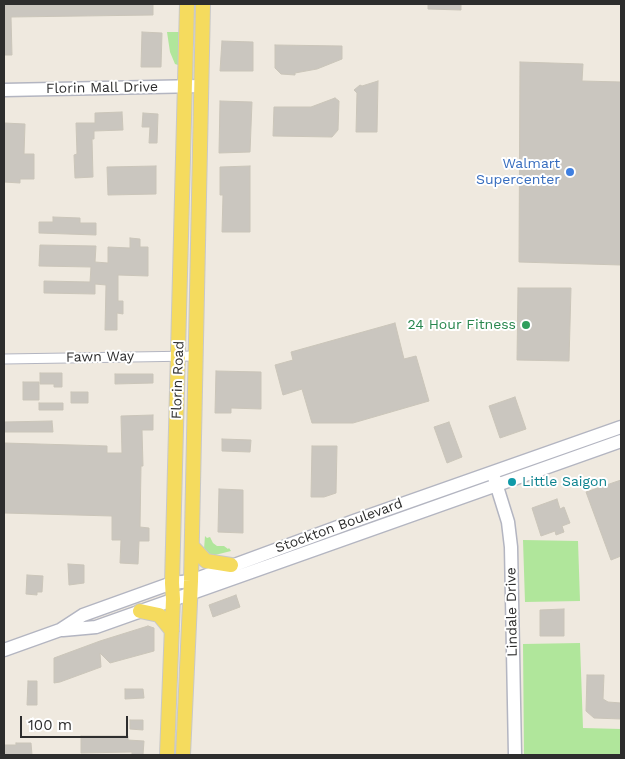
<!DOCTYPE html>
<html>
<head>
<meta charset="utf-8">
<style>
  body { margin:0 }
  #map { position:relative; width:625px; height:759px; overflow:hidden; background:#efe9df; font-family:"Work Sans",sans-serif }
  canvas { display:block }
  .frame { position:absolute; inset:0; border:5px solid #2d2d2d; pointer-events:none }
  .scale { position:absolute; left:20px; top:716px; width:108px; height:22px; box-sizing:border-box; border:2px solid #2d2d2d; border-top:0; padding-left:6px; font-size:15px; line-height:18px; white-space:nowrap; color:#2d2d2d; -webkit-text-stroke:4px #fff; paint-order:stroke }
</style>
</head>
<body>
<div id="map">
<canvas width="625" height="759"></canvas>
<div class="frame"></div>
<div class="scale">100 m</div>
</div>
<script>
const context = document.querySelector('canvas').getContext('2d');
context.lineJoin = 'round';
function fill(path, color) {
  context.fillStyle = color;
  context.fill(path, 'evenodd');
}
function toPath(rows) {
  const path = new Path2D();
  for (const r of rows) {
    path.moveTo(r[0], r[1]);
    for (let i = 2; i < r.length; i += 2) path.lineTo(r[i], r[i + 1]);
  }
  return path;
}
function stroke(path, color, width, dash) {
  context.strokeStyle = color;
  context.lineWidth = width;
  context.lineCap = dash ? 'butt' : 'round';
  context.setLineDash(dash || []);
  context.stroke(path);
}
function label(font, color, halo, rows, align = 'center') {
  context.font = font + ' "Work Sans",sans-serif';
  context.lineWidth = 4;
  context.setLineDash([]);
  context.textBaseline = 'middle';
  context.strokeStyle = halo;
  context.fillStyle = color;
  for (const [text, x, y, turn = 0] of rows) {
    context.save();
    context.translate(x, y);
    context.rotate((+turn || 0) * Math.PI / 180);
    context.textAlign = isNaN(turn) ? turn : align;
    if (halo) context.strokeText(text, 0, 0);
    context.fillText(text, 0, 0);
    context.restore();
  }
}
fill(toPath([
  [167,32,179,32,178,65,175,64,170,52],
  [205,536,207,538,210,537,213,543,217,546,224,546,228,549,229,548,231,551,211,556,204,549],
  [523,540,578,541,580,601,525,602],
  [580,643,583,728,621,729,621,755,524,755,523,644]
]), '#b0e69b');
const building = toPath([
  [4,4,153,4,153,15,11,17,12,55,4,55,4,4],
  [428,4,461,4,461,10,428,9,428,4],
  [142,32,162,33,161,67,141,67,142,32],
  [222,41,253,42,253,71,220,71,222,41],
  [275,45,342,46,342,59,317,69,295,73,295,75,281,74,275,68,275,45],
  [520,62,583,64,582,81,621,82,621,265,519,262,520,62],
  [378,81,377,132,356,132,357,93,354,90,360,85,362,86,378,81],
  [335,98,339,101,338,130,332,137,273,136,274,107,311,107,335,98],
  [220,101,252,102,250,152,219,153,220,101],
  [122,112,123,130,94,131,94,139,92,139,93,177,75,178,74,155,77,154,76,123,95,123,95,113,122,112],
  [143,113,158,114,157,143,149,143,150,127,142,127,143,113],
  [4,123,25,124,24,154,34,154,34,179,20,179,20,183,4,182,4,123],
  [156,166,156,194,108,195,107,167,156,166],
  [250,166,250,232,222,232,223,195,220,195,220,167,250,166],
  [53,217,80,218,80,223,96,223,96,235,39,233,39,222,53,222,53,217],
  [130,238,140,239,140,247,148,247,148,276,118,275,118,301,123,301,123,314,117,313,117,330,105,330,106,285,95,284,95,294,44,293,44,281,90,282,91,267,39,266,40,245,96,246,95,262,108,263,108,247,130,248,130,238],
  [518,288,571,288,569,361,517,360,518,288],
  [395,323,404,359,416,356,429,401,353,423,312,423,302,389,283,395,275,365,293,360,291,352,395,323],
  [216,371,261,372,261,409,231,408,231,413,215,413,216,371],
  [40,373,62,373,62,387,54,387,54,384,40,384,40,373],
  [115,374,153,374,153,383,115,384,115,374],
  [23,382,39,382,39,400,23,400,23,382],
  [71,392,88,392,88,403,71,403,71,392],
  [515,397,526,429,500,438,489,406,515,397],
  [39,403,63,403,63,410,39,410,39,403],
  [153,415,153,430,142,430,143,466,141,466,140,527,149,528,149,541,139,541,138,564,120,563,121,540,112,540,112,516,4,513,4,443,107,446,107,453,122,453,121,416,153,415],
  [52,421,53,432,4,432,4,422,52,421],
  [449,422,462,457,447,463,434,427,449,422],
  [222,439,251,440,250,452,222,451,222,439],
  [312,446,337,446,336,493,324,497,311,497,312,446],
  [621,480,621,556,611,560,586,492,621,480],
  [219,489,243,490,243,533,218,532,219,489],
  [557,499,560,509,564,507,570,523,562,526,564,532,556,535,555,531,541,536,532,508,557,499],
  [68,564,84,565,84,583,69,585,68,564],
  [27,575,43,576,42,592,37,592,37,595,26,594,27,575],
  [236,595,240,607,213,617,209,605,236,595],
  [564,609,564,636,540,636,540,610,564,609],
  [148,626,154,628,154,651,110,663,100,653,101,667,60,682,54,683,54,658,100,641,148,626],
  [587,675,604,675,603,699,608,702,621,703,621,719,594,718,586,711,587,675],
  [28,681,37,681,37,705,27,705,28,681],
  [125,689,143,689,144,698,125,699,125,689],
  [130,720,143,720,143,730,130,729,130,720],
  [81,736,128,736,128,740,144,741,143,755,132,755,132,752,81,753,81,736],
  [16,743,31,743,32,755,4,755,4,745,16,745,16,743]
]);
fill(building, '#cac6bf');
stroke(building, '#cac5b9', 1);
const street = toPath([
  [4,359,195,356]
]);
const secondary = toPath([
  [4,90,201,86],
  [494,477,508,522,511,547,515,755],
  [63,630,96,627,621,441],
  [4,650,60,630,83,615,172,583,191,581,354,521,621,427]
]);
const primary = toPath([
  [192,546,206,561,231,565],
  [140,611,159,615,172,631],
  [167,755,173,599,172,583,187,4],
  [183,755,191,581,203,4]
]);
stroke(street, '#b3b5c1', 11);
stroke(secondary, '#b3b5c1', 15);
stroke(primary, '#c8c8c8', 16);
stroke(street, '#fff', 9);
stroke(secondary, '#fff', 12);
stroke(primary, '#f5db5e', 14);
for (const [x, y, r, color] of [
  [570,172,5,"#3f7fe0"],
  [526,325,5,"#2e9e5b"],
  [512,482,5,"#0f9aa8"]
]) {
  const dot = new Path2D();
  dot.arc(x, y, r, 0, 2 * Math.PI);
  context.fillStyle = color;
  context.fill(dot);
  stroke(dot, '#fff', 2);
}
label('14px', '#2d2d2d', '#fff', [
  ["Florin Mall Drive",102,88,-1],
  ["Fawn Way",100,357,-1],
  ["Florin Road",178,380,-88],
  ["Stockton Boulevard",339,526,-20],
  ["Lindale Drive",512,612,-91]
]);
label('14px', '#366cbe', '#fff', [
  ["Walmart",560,164],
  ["Supercenter",560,180]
], 'right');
label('14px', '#27864d', '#fff', [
  ["24 Hour Fitness",516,325]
], 'right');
label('14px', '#0d838f', '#fff', [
  ["Little Saigon",522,482]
], 'left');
</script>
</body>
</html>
